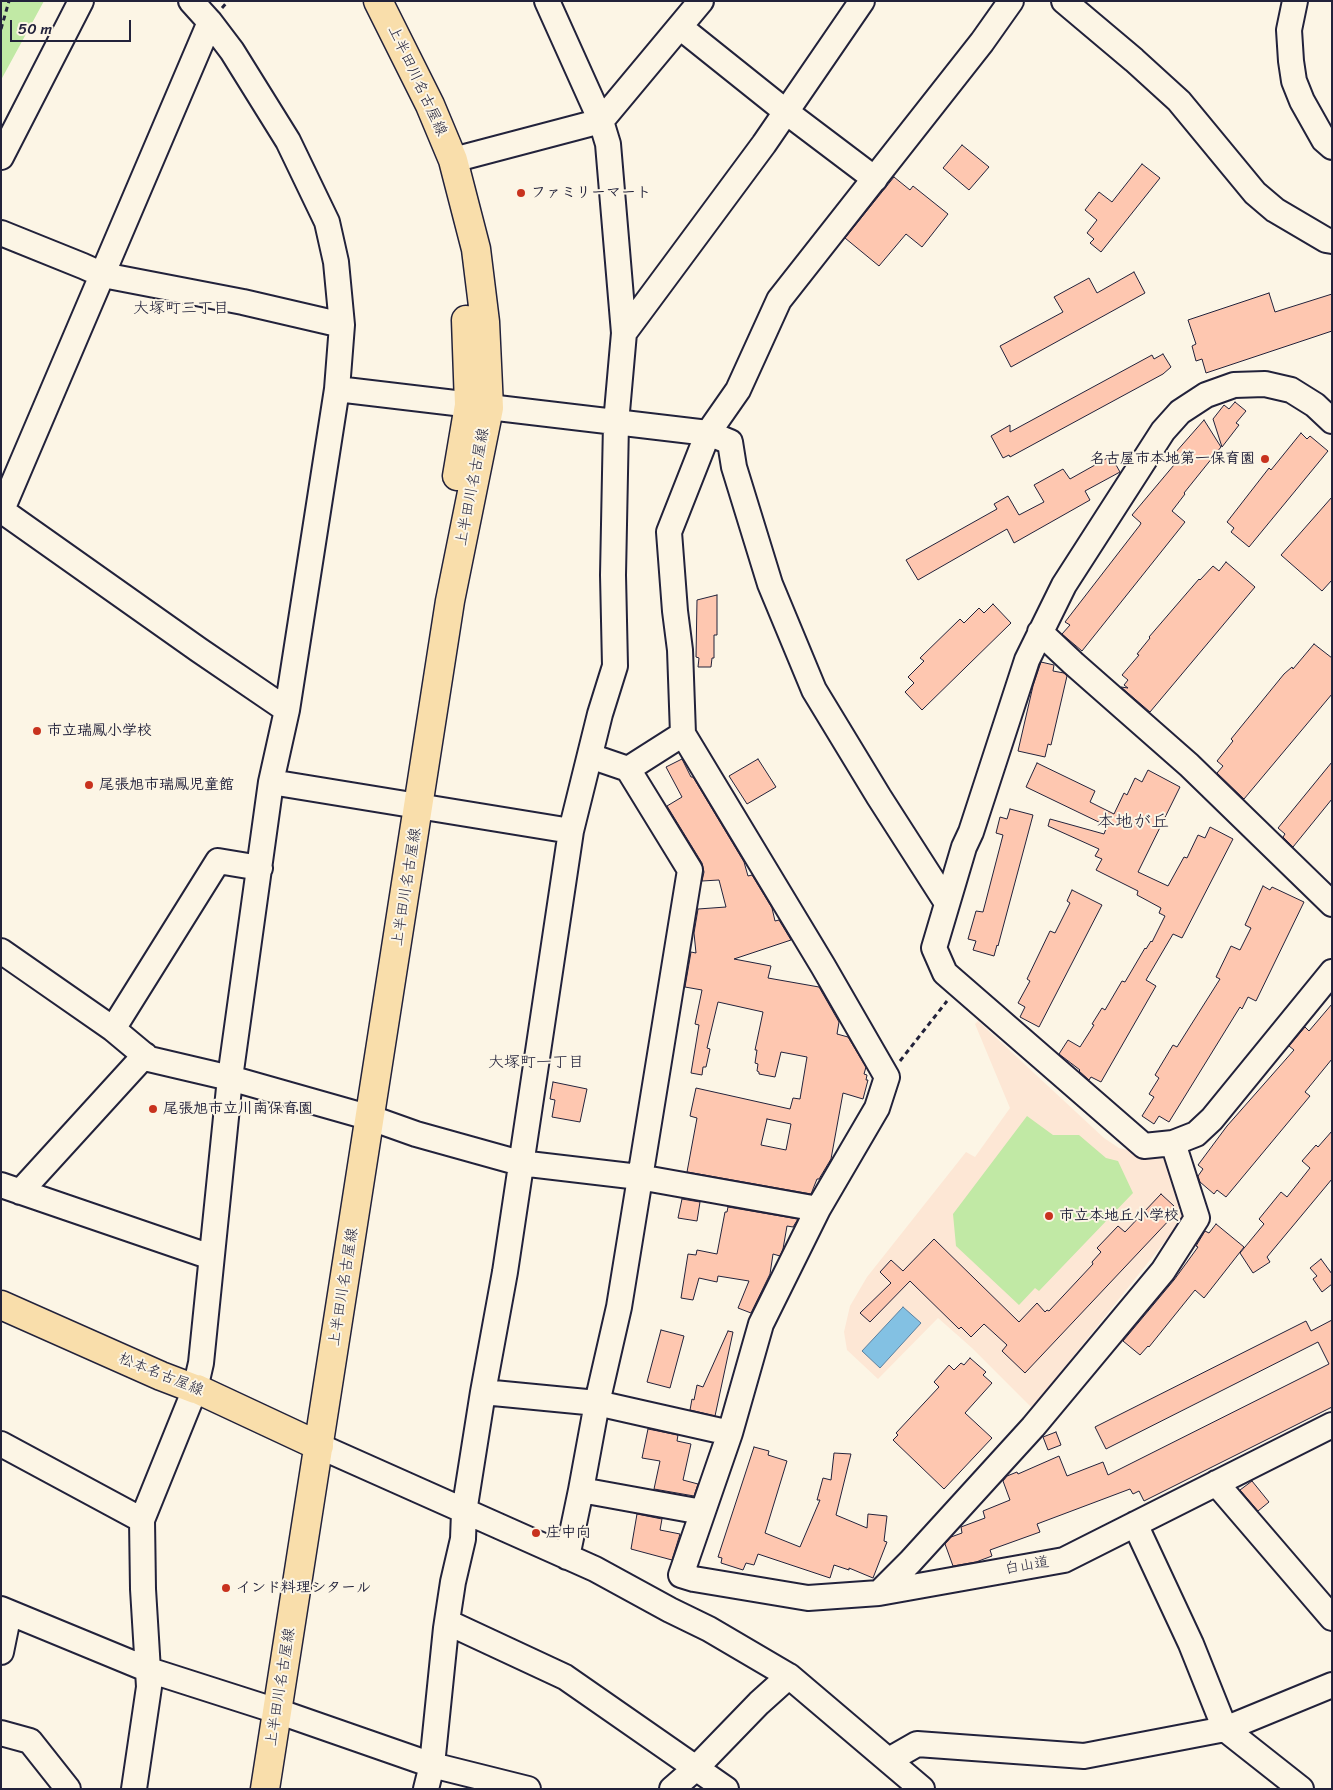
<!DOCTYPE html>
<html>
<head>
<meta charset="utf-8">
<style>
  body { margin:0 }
  #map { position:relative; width:1333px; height:1790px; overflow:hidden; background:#fcf5e5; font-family:Sriracha,sans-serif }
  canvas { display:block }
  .frame { position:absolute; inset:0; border:2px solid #22223b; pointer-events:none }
  .scale { position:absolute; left:10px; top:20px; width:121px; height:22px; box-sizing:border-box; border:2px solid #22223b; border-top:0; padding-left:6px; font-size:15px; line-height:18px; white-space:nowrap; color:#22223b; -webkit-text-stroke:4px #fcf5e5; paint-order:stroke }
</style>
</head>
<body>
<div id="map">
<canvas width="1333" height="1790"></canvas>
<div class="frame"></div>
<div class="scale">50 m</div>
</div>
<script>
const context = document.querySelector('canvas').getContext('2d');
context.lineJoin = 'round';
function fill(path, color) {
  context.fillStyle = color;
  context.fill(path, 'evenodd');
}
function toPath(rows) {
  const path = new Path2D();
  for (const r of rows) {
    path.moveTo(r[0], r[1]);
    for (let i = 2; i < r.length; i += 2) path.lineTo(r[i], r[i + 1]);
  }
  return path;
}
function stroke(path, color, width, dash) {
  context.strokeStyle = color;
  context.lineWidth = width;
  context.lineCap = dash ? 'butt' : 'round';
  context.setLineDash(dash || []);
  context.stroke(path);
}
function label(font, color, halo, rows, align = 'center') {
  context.font = font + ' Sriracha,"Klee One",sans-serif';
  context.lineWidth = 4;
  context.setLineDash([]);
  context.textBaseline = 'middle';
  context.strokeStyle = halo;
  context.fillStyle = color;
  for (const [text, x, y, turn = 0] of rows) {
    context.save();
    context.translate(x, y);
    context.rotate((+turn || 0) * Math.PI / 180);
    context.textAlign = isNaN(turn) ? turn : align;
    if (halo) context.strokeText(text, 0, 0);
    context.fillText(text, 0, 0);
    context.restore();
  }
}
fill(toPath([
  [978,1021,1104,1138,1119,1148,1168,1160,1184,1211,1182,1220,1032,1408,972,1348,938,1318,878,1379,847,1350,844,1332,850,1306,867,1277,966,1152,975,1157,1010,1108,975,1024]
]), '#fde7d5');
fill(toPath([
  [1,1,44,1,1,80],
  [1027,1116,1053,1135,1079,1135,1106,1158,1118,1161,1133,1193,1039,1291,1035,1288,1019,1305,956,1246,953,1214]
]), '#c1e9a5');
const water = toPath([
  [903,1307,921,1323,880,1368,862,1351,903,1307]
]);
fill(water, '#83c1e3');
stroke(water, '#5c81a0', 1);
const building = toPath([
  [962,145,989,167,969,190,943,168,962,145],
  [1142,164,1160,178,1101,252,1090,243,1094,239,1087,233,1097,220,1085,210,1099,192,1112,202,1142,164],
  [894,177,910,190,913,186,948,214,922,247,906,234,879,266,845,238,894,177],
  [1134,272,1145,293,1011,367,1000,346,1063,312,1054,297,1089,278,1097,293,1134,272],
  [1269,293,1275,312,1332,294,1332,331,1206,373,1202,359,1196,361,1192,346,1196,344,1188,320,1269,293],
  [1163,354,1171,367,1163,374,1010,457,1009,455,1003,458,991,436,1010,425,1010,432,1152,355,1154,359,1163,354],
  [1235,402,1246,411,1236,423,1239,425,1222,447,1213,419,1224,405,1229,409,1235,402],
  [1204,420,1221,447,1184,493,1185,494,1172,511,1185,522,1082,651,1062,634,1070,625,1065,622,1140,525,1141,523,1132,515,1174,465,1168,461,1204,420],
  [1301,433,1307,439,1310,436,1328,451,1249,547,1231,532,1234,528,1227,522,1269,468,1271,470,1301,433],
  [1111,456,1120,472,1085,491,1090,500,1014,543,1007,529,918,580,906,560,997,509,994,504,1008,496,1019,515,1044,502,1034,485,1063,469,1070,479,1111,456],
  [1332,497,1332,580,1322,591,1281,555,1332,497],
  [1226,562,1255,587,1150,712,1121,687,1128,688,1124,685,1128,680,1122,675,1139,655,1137,654,1150,638,1149,637,1199,579,1200,580,1213,566,1219,571,1226,562],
  [717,595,717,635,714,635,714,658,712,658,711,667,698,667,699,658,696,657,697,600,717,595],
  [993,604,1011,623,922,710,905,692,914,683,908,677,924,661,920,658,960,619,964,623,979,608,984,613,993,604],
  [1314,644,1332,658,1332,694,1244,799,1217,773,1223,766,1217,761,1233,741,1231,739,1284,674,1292,667,1293,669,1314,644],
  [1041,662,1054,665,1053,671,1064,673,1067,676,1051,745,1048,744,1045,757,1018,751,1033,686,1041,662],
  [682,759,691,777,693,777,744,862,748,876,752,875,772,908,775,921,779,920,791,940,734,959,771,966,768,978,819,987,839,1022,837,1034,848,1037,866,1067,864,1074,867,1075,866,1080,868,1080,863,1099,843,1093,831,1159,819,1179,817,1179,811,1194,687,1172,697,1118,690,1116,696,1088,790,1109,793,1098,800,1099,807,1057,781,1052,775,1077,759,1074,759,1072,757,1071,758,1064,755,1063,757,1050,755,1050,763,1012,718,1002,707,1048,710,1049,706,1067,703,1067,702,1075,691,1073,699,1025,695,1024,702,990,685,987,691,952,696,953,694,933,698,909,726,907,719,880,702,881,704,872,702,863,667,806,682,797,666,767,682,759],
  [767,1119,791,1124,786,1150,761,1145,767,1119],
  [758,759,776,787,747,804,729,776,758,759],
  [1332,762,1332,799,1293,847,1283,837,1285,834,1278,828,1332,762],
  [1037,763,1095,791,1090,802,1114,814,1124,793,1127,795,1135,778,1142,782,1148,770,1180,787,1138,872,1168,886,1184,857,1187,858,1198,835,1205,838,1210,827,1233,839,1182,938,1173,934,1146,980,1156,986,1101,1082,1091,1077,1089,1080,1079,1071,1080,1070,1059,1054,1068,1040,1080,1047,1094,1025,1092,1024,1102,1008,1105,1010,1122,981,1125,982,1145,948,1146,949,1151,941,1152,942,1165,916,1159,913,1161,908,1137,895,1138,891,1096,870,1102,859,1095,856,1099,849,1048,826,1050,819,1104,834,1107,826,1026,787,1037,763],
  [1010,809,1033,815,998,946,997,945,994,956,973,950,976,941,968,939,976,911,983,912,1003,835,996,833,1000,817,1007,819,1010,809],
  [1263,886,1270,890,1272,887,1304,902,1256,1001,1248,997,1242,1009,1240,1007,1169,1122,1159,1116,1154,1124,1142,1116,1154,1097,1149,1094,1159,1078,1155,1075,1173,1045,1177,1047,1220,979,1216,977,1231,946,1240,950,1251,928,1245,925,1263,886],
  [1072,890,1102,905,1039,1027,1020,1017,1025,1007,1018,1003,1030,981,1027,979,1050,931,1055,933,1070,903,1067,901,1072,890],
  [1332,1004,1332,1059,1305,1092,1310,1096,1226,1197,1217,1190,1214,1194,1200,1182,1198,1176,1203,1169,1198,1165,1227,1126,1294,1050,1289,1046,1305,1027,1309,1031,1332,1004],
  [553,1082,587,1089,580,1122,552,1117,555,1100,550,1099,553,1082],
  [1332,1131,1332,1179,1267,1257,1270,1262,1253,1273,1240,1253,1264,1224,1259,1219,1281,1192,1287,1197,1310,1168,1302,1161,1316,1145,1318,1147,1332,1131],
  [1161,1194,1174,1206,1168,1212,1173,1216,1025,1373,1002,1351,1007,1345,984,1324,971,1337,961,1327,959,1329,910,1281,870,1322,860,1313,891,1283,880,1272,891,1260,903,1271,934,1239,1019,1322,1037,1303,1045,1312,1047,1310,1049,1311,1093,1264,1092,1262,1101,1252,1097,1248,1118,1226,1125,1232,1161,1194],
  [682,1199,700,1202,697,1221,678,1218,682,1199],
  [728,1207,798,1219,793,1227,787,1226,783,1249,780,1256,773,1254,770,1274,751,1313,738,1308,749,1281,718,1276,717,1282,699,1278,693,1300,681,1298,688,1254,696,1255,697,1250,717,1254,725,1212,727,1212,728,1207],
  [1216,1224,1244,1247,1204,1298,1195,1290,1149,1347,1148,1346,1140,1355,1123,1341,1174,1280,1198,1247,1196,1246,1205,1231,1209,1233,1216,1224],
  [1321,1259,1332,1274,1332,1284,1322,1292,1313,1279,1317,1276,1310,1268,1321,1259],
  [1332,1320,1332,1407,1144,1501,1139,1491,1133,1494,1130,1489,1037,1524,1040,1532,990,1550,992,1556,976,1562,953,1566,945,1544,951,1537,962,1533,961,1527,985,1518,983,1511,1010,1500,1003,1481,1007,1476,1017,1472,1018,1474,1059,1456,1067,1476,1103,1462,1108,1475,1329,1364,1318,1342,1106,1449,1095,1427,1306,1321,1311,1331,1332,1320],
  [661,1330,684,1336,670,1388,647,1382,661,1330],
  [728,1331,733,1332,715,1416,690,1410,692,1399,694,1400,697,1385,703,1387,728,1331],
  [970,1358,986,1372,983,1375,992,1383,965,1413,992,1438,944,1489,893,1440,898,1435,896,1433,939,1387,934,1382,949,1365,954,1370,961,1363,964,1365,970,1358],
  [648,1429,678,1435,677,1441,691,1444,683,1480,698,1484,694,1496,654,1489,660,1461,642,1458,648,1429],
  [1056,1432,1061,1445,1048,1450,1043,1437,1056,1432],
  [754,1447,769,1451,768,1455,787,1461,765,1533,800,1547,820,1500,817,1500,823,1478,831,1480,834,1453,851,1454,836,1515,867,1528,868,1514,887,1516,884,1541,887,1542,873,1578,849,1568,849,1570,834,1565,830,1578,758,1554,754,1565,746,1563,743,1570,721,1563,722,1558,718,1557,754,1447],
  [1252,1481,1269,1502,1258,1511,1240,1490,1252,1481],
  [637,1514,662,1519,660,1530,680,1534,672,1560,631,1549,637,1514]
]);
fill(building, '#fec7b0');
stroke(building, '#22223b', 1);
const minor = toPath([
  [1011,1,982,42,779,300,738,390,708,433,669,532,675,611,680,650,683,734,823,966,887,1077,877,1108,818,1209,761,1324,730,1433,681,1575,694,1579,808,1598,879,1593,1064,1560,1332,1425],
  [1064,1,1134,60,1179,101,1255,193,1275,210,1326,240,1332,241],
  [1295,1,1289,30,1291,61,1294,81,1302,101,1324,140,1332,147],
  [680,27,785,111,875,179],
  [1,157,81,1],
  [453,160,601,121,701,1],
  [1,233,83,266,103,275,243,302,342,325],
  [624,333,764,144,862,1],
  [337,389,708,433,730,442,734,467,770,584,814,690,879,797,947,903],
  [1332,421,1315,405,1291,390,1265,384,1234,385,1206,395,1180,412,1163,431,1064,585,1027,660,971,832,964,847,934,948,945,973,1144,1146,1173,1143,1196,1134,1212,1119,1332,972],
  [1,510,199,650,287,710],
  [1,512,210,22],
  [1040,632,1073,663,1189,765,1332,904],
  [628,769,683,734],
  [271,782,571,831],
  [1,951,113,1029,149,1059,230,1078,371,1118,416,1134,520,1163,639,1177,818,1209],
  [113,1029,218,861,260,868],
  [1,1185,211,1257],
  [20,1192,145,1055],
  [483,1392,597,1403,730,1433],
  [1,1444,142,1520],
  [319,1446,595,1569,670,1610,709,1629,789,1676,922,1789],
  [1216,1483,1332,1618],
  [581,1490,702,1512],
  [1135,1524,1191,1644,1225,1729,1301,1789],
  [567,1557,581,1490,597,1403,619,1307,690,870,628,769,590,756],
  [879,1593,910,1562,1033,1427,1163,1271,1197,1218,1173,1143],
  [1,1609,149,1670,277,1711,432,1765,528,1789],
  [447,1622,565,1677,726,1789],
  [1,1652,9,1613],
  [1,1733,30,1741,68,1789],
  [889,1760,917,1744,1084,1756,1225,1729,1332,1685],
  [134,1789,149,1687,143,1589,142,1520,195,1389,201,1363,230,1078,271,782,287,710,337,389,342,325,336,262,327,222,288,141,232,51,210,22,191,1],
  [426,1789,432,1765,446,1628,453,1582,463,1539,464,1512,483,1392,505,1272,571,831,600,714,615,666,613,575,616,423,624,333,608,144,601,121,547,1],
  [672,1789,696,1768,759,1703,789,1676]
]);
const major = toPath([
  [457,476,469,405,466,320],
  [1,1305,161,1376,195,1389,197,1389,319,1446],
  [265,1789,450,601,489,408,485,322,476,249,453,160,430,105,378,1]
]);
stroke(minor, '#22223b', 28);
stroke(major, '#22223b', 31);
stroke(toPath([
  [222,8,228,1],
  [1,29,9,1],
  [900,1061,947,1001]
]), '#22223b', 3, [5, 4]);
stroke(minor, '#fcf5e5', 24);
stroke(major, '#f9deab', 28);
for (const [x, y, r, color] of [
  [521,193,5,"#c8321e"],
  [1265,459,5,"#c8321e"],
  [37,731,5,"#c8321e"],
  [89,785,5,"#c8321e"],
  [153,1109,5,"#c8321e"],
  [1049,1216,5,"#c8321e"],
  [536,1533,5,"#c8321e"],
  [226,1588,5,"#c8321e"]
]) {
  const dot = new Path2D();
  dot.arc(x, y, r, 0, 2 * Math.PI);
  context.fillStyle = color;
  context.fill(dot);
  stroke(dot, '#fcf5e5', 2);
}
label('15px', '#22223b', '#fcf5e5', [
  ["上半田川名古屋線",417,81,65],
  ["上半田川名古屋線",473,487,-79],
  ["上半田川名古屋線",407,887,-81],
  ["上半田川名古屋線",344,1287,-81],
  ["松本名古屋線",161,1375,22],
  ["白山道",1027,1566,-10],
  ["上半田川名古屋線",281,1687,-81]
]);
label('bold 15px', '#22223b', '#fcf5e5', [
  ["ファミリーマート",531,193],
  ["名古屋市本地第一保育園",1255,459,"right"],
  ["市立瑞鳳小学校",47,731],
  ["尾張旭市瑞鳳児童館",99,785],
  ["尾張旭市立川南保育園",163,1109],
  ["市立本地丘小学校",1059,1216],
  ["庄中向",546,1533],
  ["インド料理シタール",236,1588]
], 'left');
label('16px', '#22223b', '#fcf5e5', [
  ["大塚町三丁目",181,309],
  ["大塚町一丁目",536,1063]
]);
label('18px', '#22223b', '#fcf5e5', [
  ["本地が丘",1133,822]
]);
</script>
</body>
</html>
